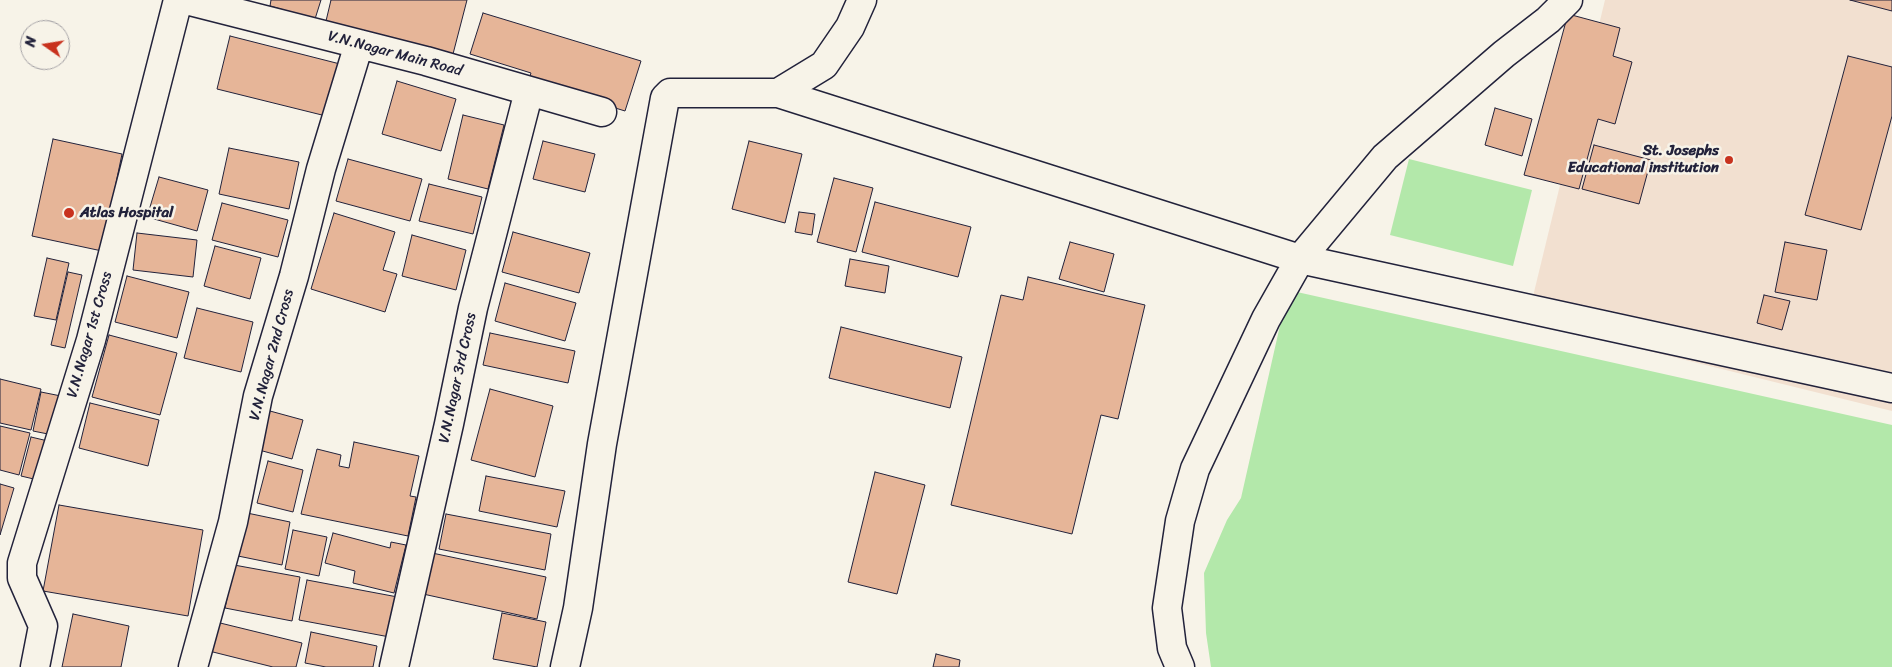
<!DOCTYPE html>
<html>
<head>
<meta charset="utf-8">
<style>
  body { margin:0 }
  #map { position:relative; width:1892px; height:667px; overflow:hidden; background:#f7f3e8; font-family:Sriracha,sans-serif }
  canvas { display:block }
  .north { position:absolute; left:20px; top:20px; width:50px; height:50px; box-sizing:border-box; background:#f7f3e8; border:1px solid #a29fa3; border-radius:50%; rotate:283deg; font-size:14px; font-weight:700; line-height:20px; text-align:center; color:#22223b }
  .north::after { content:''; display:block; margin:auto; width:18px; height:22px; background:#c8321e; clip-path:polygon(50% 0,100% 100%,50% 72%,0 100%) }
</style>
</head>
<body>
<div id="map">
<canvas width="1892" height="667"></canvas>
<div class="north">N</div>
</div>
<script>
const context = document.querySelector('canvas').getContext('2d');
context.lineJoin = 'round';
function fill(path, color) {
  context.fillStyle = color;
  context.fill(path, 'evenodd');
}
function toPath(rows) {
  const path = new Path2D();
  for (const r of rows) {
    path.moveTo(r[0], r[1]);
    for (let i = 2; i < r.length; i += 2) path.lineTo(r[i], r[i + 1]);
  }
  return path;
}
function stroke(path, color, width, dash) {
  context.strokeStyle = color;
  context.lineWidth = width;
  context.lineCap = dash ? 'butt' : 'round';
  context.setLineDash(dash || []);
  context.stroke(path);
}
function label(font, color, halo, rows, align = 'center') {
  context.font = font + ' Sriracha,sans-serif';
  context.lineWidth = 5;
  context.setLineDash([]);
  context.textBaseline = 'middle';
  context.strokeStyle = halo;
  context.fillStyle = color;
  for (const [text, x, y, turn = 0] of rows) {
    context.save();
    context.translate(x, y);
    context.rotate((+turn || 0) * Math.PI / 180);
    context.textAlign = isNaN(turn) ? turn : align;
    if (halo) context.strokeText(text, 0, 0);
    context.fillText(text, 0, 0);
    context.restore();
  }
}
fill(toPath([
  [1605,0,1892,0,1892,411,1527,321]
]), '#f2e0d0');
fill(toPath([
  [1409,159,1532,190,1513,266,1390,235],
  [1288,290,1892,425,1892,667,1211,667,1206,633,1204,573,1227,520,1241,498]
]), '#b3e8aa');
const building = toPath([
  [271,0,321,0,315,19,270,6,271,0],
  [331,0,467,0,453,54,326,21,331,0],
  [1850,0,1892,0,1892,11,1850,0],
  [483,13,641,61,625,111,528,81,531,73,470,54,483,13],
  [1568,14,1620,28,1613,56,1632,62,1615,124,1598,119,1579,189,1524,175,1568,14],
  [230,36,344,65,330,117,217,89,230,36],
  [1848,56,1892,67,1892,116,1861,230,1805,215,1848,56],
  [397,81,456,99,441,151,382,134,397,81],
  [1495,108,1532,119,1522,156,1485,145,1495,108],
  [463,115,504,125,488,189,448,179,463,115],
  [53,139,122,154,102,251,32,236,53,139],
  [543,141,595,154,585,192,533,179,543,141],
  [749,141,802,154,785,223,732,209,749,141],
  [1594,145,1651,160,1639,204,1582,189,1594,145],
  [229,148,299,162,289,209,219,194,229,148],
  [348,159,422,179,410,221,336,201,348,159],
  [159,177,208,190,197,231,147,217,159,177],
  [834,178,873,188,856,252,817,242,834,178],
  [429,184,482,197,473,234,419,221,429,184],
  [875,202,971,227,958,277,862,252,875,202],
  [222,203,288,220,278,257,212,240,222,203],
  [799,212,815,214,812,235,795,232,799,212],
  [334,213,395,232,383,270,397,274,385,312,311,289,334,213],
  [513,232,590,253,579,293,502,272,513,232],
  [137,233,197,240,193,277,133,270,137,233],
  [412,235,466,250,456,290,402,276,412,235],
  [1070,242,1114,254,1104,292,1059,279,1070,242],
  [1785,242,1827,250,1817,300,1775,292,1785,242],
  [215,246,261,258,250,299,204,286,215,246],
  [47,258,69,263,56,320,34,316,47,258],
  [850,259,889,266,885,293,845,286,850,259],
  [68,272,82,275,65,348,51,345,68,272],
  [127,276,189,292,177,338,115,322,127,276],
  [1028,277,1145,305,1118,419,1101,415,1072,534,951,505,1001,295,1023,300,1028,277],
  [505,283,576,303,565,341,495,321,505,283],
  [1764,295,1790,301,1782,330,1757,323,1764,295],
  [197,308,253,322,241,372,184,358,197,308],
  [841,327,962,357,950,408,829,378,841,327],
  [490,333,575,351,568,383,483,365,490,333],
  [109,335,177,353,160,415,92,397,109,335],
  [0,379,41,389,31,430,0,423,0,379],
  [490,389,553,406,535,477,471,460,490,389],
  [41,392,61,396,53,435,33,431,41,392],
  [90,403,159,420,148,466,79,448,90,403],
  [270,411,303,420,292,459,259,450,270,411],
  [0,426,30,433,19,475,0,470,0,426],
  [31,437,48,441,38,480,21,476,31,437],
  [354,442,419,456,410,496,416,497,408,536,301,514,317,449,341,455,339,466,349,468,354,442],
  [268,461,303,470,293,512,257,503,268,461],
  [875,472,925,485,897,594,848,582,875,472],
  [486,476,565,491,557,527,479,511,486,476],
  [0,484,14,488,0,535,0,484],
  [59,505,203,530,188,616,43,591,59,505],
  [247,513,290,522,282,565,238,556,247,513],
  [446,514,551,534,545,570,439,549,446,514],
  [293,530,327,537,319,576,285,569,293,530],
  [333,533,390,548,391,542,406,545,394,593,353,583,355,571,325,563,333,533],
  [432,553,546,577,537,619,423,594,432,553],
  [234,565,300,577,292,621,225,608,234,565],
  [307,580,403,598,395,638,299,620,307,580],
  [502,613,546,622,537,667,493,659,502,613],
  [73,614,129,626,121,667,62,667,73,614],
  [212,621,302,643,296,667,273,667,205,650,212,621],
  [311,632,377,646,373,667,326,667,305,663,311,632],
  [936,654,960,660,959,667,933,667,936,654]
]);
fill(building, '#e6b598');
stroke(building, '#22223b', 1);
const street = toPath([
  [186,0,426,61,602,112],
  [778,93,1300,259,1892,388],
  [35,667,43,626,22,578,22,563,91,340,178,0],
  [193,667,233,522,258,396,294,276,321,169,359,44],
  [394,667,449,424,473,308,529,91],
  [565,667,578,608,602,444,665,98,670,93,778,93,824,65,850,27,862,0],
  [1180,667,1172,648,1167,608,1180,521,1195,469,1266,319,1300,259,1385,157,1504,54,1548,20,1568,0]
]);
stroke(street, '#22223b', 31);
stroke(street, '#f7f3e8', 28);
for (const [x, y, r, color] of [
  [1729,160,5,"#c8321e"],
  [69,213,6,"#c8321e"]
]) {
  const dot = new Path2D();
  dot.arc(x, y, r, 0, 2 * Math.PI);
  context.fillStyle = color;
  context.fill(dot);
  stroke(dot, '#f7f3e8', 2);
}
label('15px', '#22223b', '#f7f3e8', [
  ["V.N.Nagar Main Road",395,54,15],
  ["V.N.Nagar 1st Cross",90,335,-74],
  ["V.N.Nagar 2nd Cross",272,355,-75],
  ["V.N.Nagar 3rd Cross",458,378,-78]
]);
label('bold 15px', '#22223b', '#f7f3e8', [
  ["St. Josephs",1719,151],
  ["Educational institution",1719,168],
  ["Atlas Hospital",80,213,"left"]
], 'right');
</script>
</body>
</html>
